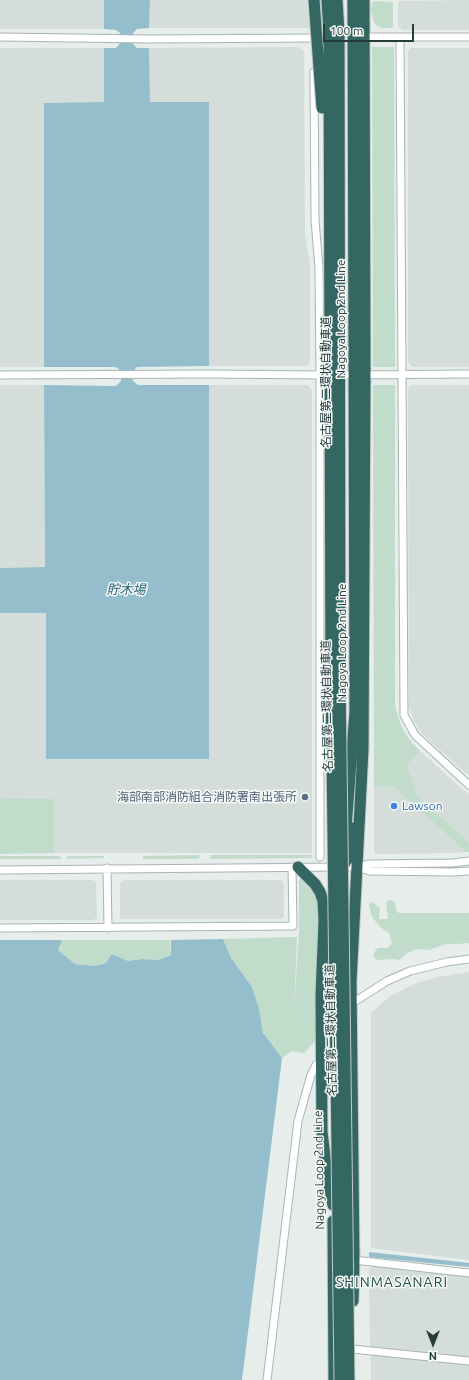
<!DOCTYPE html>
<html>
<head>
<meta charset="utf-8">
<style>
  body { margin:0 }
  #map { position:relative; width:469px; height:1380px; overflow:hidden; background:#e6edeb; font-family:Ubuntu,sans-serif }
  canvas { display:block }
  .north { position:absolute; left:413px; top:1324px; width:40px; height:40px; -webkit-text-stroke:3px #f6faf8; paint-order:stroke; rotate:180deg; font-size:11px; font-weight:700; line-height:16px; text-align:center; color:#263e3a }
  .north::after { content:''; display:block; margin:auto; width:14px; height:18px; background:#263e3a; clip-path:polygon(50% 0,100% 100%,50% 72%,0 100%) }
  .scale { position:absolute; left:323px; top:24px; width:91px; height:18px; box-sizing:border-box; border:2px solid #263e3a; border-top:0; padding-left:5px; font-size:12px; line-height:14px; white-space:nowrap; color:#263e3a; -webkit-text-stroke:3px #f6faf8; paint-order:stroke }
</style>
</head>
<body>
<div id="map">
<canvas width="469" height="1380"></canvas>
<div class="north">N</div>
<div class="scale">100 m</div>
</div>
<script>
const context = document.querySelector('canvas').getContext('2d');
context.lineJoin = 'round';
function fill(path, color) {
  context.fillStyle = color;
  context.fill(path, 'evenodd');
}
function toPath(rows) {
  const path = new Path2D();
  for (const r of rows) {
    path.moveTo(r[0], r[1]);
    for (let i = 2; i < r.length; i += 2) path.lineTo(r[i], r[i + 1]);
  }
  return path;
}
function stroke(path, color, width, dash) {
  context.strokeStyle = color;
  context.lineWidth = width;
  context.lineCap = dash ? 'butt' : 'round';
  context.setLineDash(dash || []);
  context.stroke(path);
}
function label(font, color, halo, rows, align = 'center') {
  context.font = font + ' Ubuntu,"Noto Sans JP",sans-serif';
  context.lineWidth = 3;
  context.setLineDash([]);
  context.textBaseline = 'middle';
  context.strokeStyle = halo;
  context.fillStyle = color;
  for (const [text, x, y, turn = 0] of rows) {
    context.save();
    context.translate(x, y);
    context.rotate((+turn || 0) * Math.PI / 180);
    context.textAlign = isNaN(turn) ? turn : align;
    if (halo) context.strokeText(text, 0, 0);
    context.fillText(text, 0, 0);
    context.restore();
  }
}
fill(toPath([
  [0,0,104,0,104,29,0,29],
  [150,0,344,0,344,28,149,28],
  [469,0,469,30,403,30,398,26,398,1],
  [298,47,304,51,305,236,310,263,310,362,308,366,209,366,209,102,150,102,149,48],
  [0,48,104,48,104,102,44,103,44,367,0,367],
  [411,48,469,48,469,367,412,367,408,362,408,51],
  [0,385,44,385,45,567,0,568],
  [209,385,308,385,312,390,312,853,54,853,54,799,0,798,0,613,46,613,46,759,209,759],
  [411,385,469,385,469,776,422,734,414,721,409,707,408,389],
  [420,751,469,795,469,842,417,796,407,765],
  [393,786,466,852,454,853,377,854,374,852,374,787],
  [0,880,93,880,96,882,97,918,93,920,0,920],
  [124,880,281,880,284,883,284,916,281,919,120,919,120,883],
  [469,972,469,1260,371,1248,371,1013,390,996,414,984,437,977],
  [379,1266,469,1276,469,1358,370,1348,369,1268],
  [371,1353,469,1364,469,1380,371,1380]
]), '#d4ddda');
fill(toPath([
  [376,1,393,2,393,28,382,28,376,25,373,20,371,10,372,2],
  [372,47,394,47,395,367,373,367],
  [373,385,395,385,395,706,400,723,404,731,412,743,420,751,407,765,417,796,469,842,469,852,466,852,393,786,374,787],
  [0,798,54,799,54,853,0,854],
  [200,855,199,859,143,859,143,856],
  [210,855,312,855,312,858,210,859],
  [0,856,60,856,61,859,0,859],
  [67,856,104,856,104,858,67,859],
  [299,879,305,880,322,895,321,1035,304,1053,292,1051,282,1058,264,1035,252,987,231,958,223,939,297,937,294,1010,299,931],
  [390,900,395,902,396,910,399,913,469,913,469,943,457,944,446,944,429,950,416,949,406,954,399,960,392,959,377,960,373,957,375,951,378,948,388,948,392,943,389,933,380,927,372,917,369,904,372,902,380,908,379,919,388,919,386,902],
  [62,940,170,940,171,955,158,960,142,959,128,961,112,954,106,963,95,966,75,964,58,950]
]), '#c1dccb');
fill(toPath([
  [104,0,150,0,149,28,137,29,133,33,133,44,137,48,149,48,150,102,209,102,209,366,137,367,133,371,133,381,138,385,209,385,209,759,46,759,46,613,0,613,0,568,45,567,44,385,116,386,121,381,121,371,116,367,44,367,44,103,104,102,104,48,116,48,120,43,120,33,116,30,104,29],
  [223,939,231,958,252,987,259,1009,263,1033,282,1058,242,1380,0,1380,0,940,62,940,58,950,75,964,95,966,106,963,112,954,128,961,142,959,158,960,171,955,171,940],
  [369,1252,469,1263,469,1267,369,1257]
]), '#94becc');
const minor = toPath([
  [0,37,148,39,320,38],
  [364,37,469,37],
  [400,37,404,715,415,735,469,785],
  [314,72,315,220,319,268,320,375,320,857],
  [0,375,208,374,324,375],
  [336,375,469,374],
  [358,867,368,864,452,863,469,861],
  [107,868,108,928],
  [0,870,343,867,358,867,369,871,454,872,469,871],
  [0,928,293,926,292,867],
  [351,1004,387,981,410,971,447,962,469,959],
  [354,1260,469,1273],
  [352,1349,469,1361],
  [267,1380,298,1121,311,1075,316,1065,322,1061]
]);
const highway = toPath([
  [327,0,329,33],
  [337,0,339,32],
  [346,827,355,712,353,0],
  [298,867,315,884,320,892,323,901,324,921,321,995,322,1132,327,1174,333,1205],
  [343,867,349,855,353,828],
  [331,979,329,1002,331,1090],
  [333,1221,334,1380],
  [353,1301,354,1260,351,982,363,749,365,375,364,0]
]);
stroke(minor, '#a9b5b2', 9);
stroke(highway, '#c2c9c8', 13);
stroke(minor, '#fff', 7);
stroke(highway, '#356762', 11);
const highwayBridge = toPath([
  [314,0,322,108],
  [339,32,340,679,349,1380],
  [329,33,331,679,340,1380]
]);
stroke(highwayBridge, '#c2c9c8', 13, []);
stroke(highwayBridge, '#356762', 11);
for (const [x, y, r, color] of [
  [305,797,4,"#5c6f8a"],
  [394,806,4,"#3f7fe0"]
]) {
  const dot = new Path2D();
  dot.arc(x, y, r, 0, 2 * Math.PI);
  context.fillStyle = color;
  context.fill(dot);
  stroke(dot, '#f6faf8', 1.5);
}
label('12px', '#263e3a', '#f6faf8', [
  ["Nagoya Loop 2nd Line",341,319,-90],
  ["名古屋第二環状自動車道",326,382,-90],
  ["Nagoya Loop 2nd Line",342,643,-90],
  ["名古屋第二環状自動車道",327,706,-91],
  ["名古屋第二環状自動車道",331,1030,-91],
  ["Nagoya Loop 2nd Line",319,1170,-91]
]);
label('12px', '#4e5e75', '#f6faf8', [
  ["海部南部消防組合消防署南出張所",297,797]
], 'right');
label('12px', '#366cbe', '#f6faf8', [
  ["Lawson",402,806]
], 'left');
label('italic 13px', '#265f74', '#f6faf8', [
  ["貯木場",126,590]
]);
context.letterSpacing = '1px';
label('14px', '#244e48', '#f6faf8', [
  ["SHINMASANARI",392,1282]
]);
context.letterSpacing = '0px';
</script>
</body>
</html>
